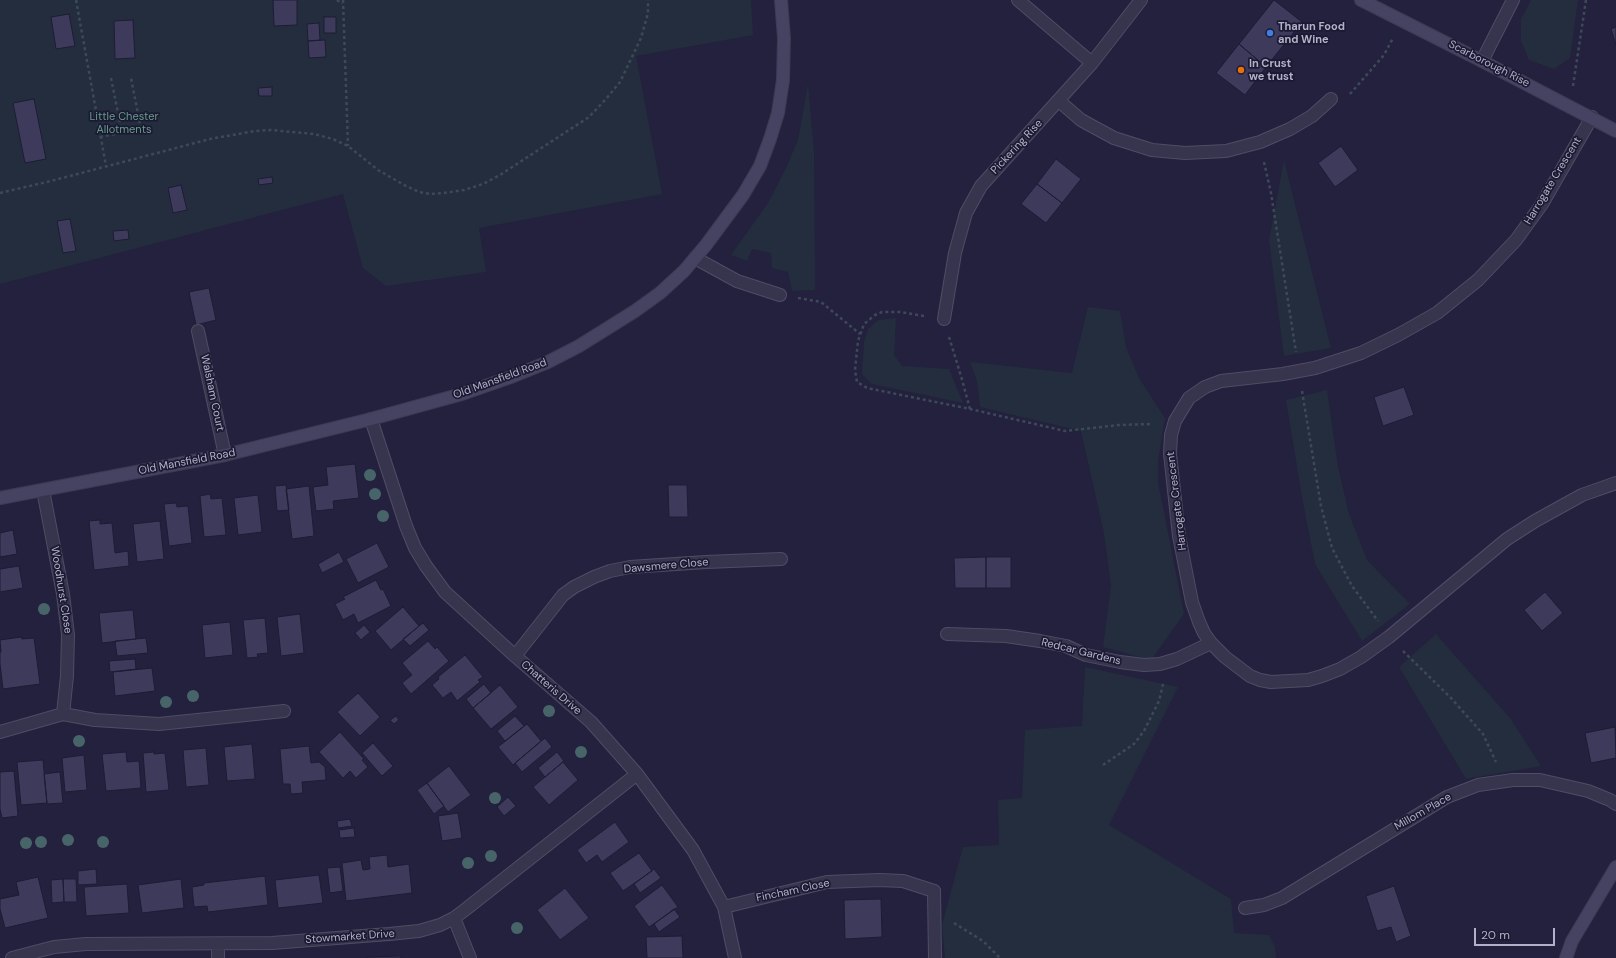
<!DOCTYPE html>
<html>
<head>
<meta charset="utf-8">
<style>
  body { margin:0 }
  #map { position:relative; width:1616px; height:958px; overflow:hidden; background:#23213d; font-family:"DM Sans",sans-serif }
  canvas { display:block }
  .scale { position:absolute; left:1474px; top:928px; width:81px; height:18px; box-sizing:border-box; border:2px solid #b3b0c9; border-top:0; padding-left:5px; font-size:12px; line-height:14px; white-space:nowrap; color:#b3b0c9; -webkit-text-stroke:3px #1c1a32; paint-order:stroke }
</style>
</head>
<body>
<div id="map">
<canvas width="1616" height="958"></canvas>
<div class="scale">20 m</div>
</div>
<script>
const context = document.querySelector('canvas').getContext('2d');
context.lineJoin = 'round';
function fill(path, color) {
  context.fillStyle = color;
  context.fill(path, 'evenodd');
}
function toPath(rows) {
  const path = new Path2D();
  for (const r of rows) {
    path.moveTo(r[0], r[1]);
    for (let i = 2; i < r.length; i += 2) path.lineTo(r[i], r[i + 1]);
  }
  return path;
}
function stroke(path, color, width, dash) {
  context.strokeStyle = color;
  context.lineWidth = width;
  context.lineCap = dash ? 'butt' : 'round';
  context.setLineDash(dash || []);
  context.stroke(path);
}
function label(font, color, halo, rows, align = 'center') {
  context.font = font + ' "DM Sans",sans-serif';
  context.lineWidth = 3.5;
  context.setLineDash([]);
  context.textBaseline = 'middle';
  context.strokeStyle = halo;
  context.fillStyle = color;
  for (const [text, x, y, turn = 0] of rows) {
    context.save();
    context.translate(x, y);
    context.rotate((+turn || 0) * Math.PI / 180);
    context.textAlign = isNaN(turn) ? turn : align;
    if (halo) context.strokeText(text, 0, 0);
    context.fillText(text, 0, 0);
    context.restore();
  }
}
fill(toPath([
  [0,0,751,0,753,35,636,56,662,194,479,228,486,272,386,286,363,268,343,194,0,284],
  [1531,0,1578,0,1570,58,1554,69,1529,60,1521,41,1521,19],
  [808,84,814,152,815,290,792,291,788,272,772,268,771,253,752,249,747,261,731,255,768,203,785,170,798,140],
  [1284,160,1331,348,1284,356,1269,240],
  [1088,307,1120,311,1126,347,1139,378,1165,418,1158,461,1158,482,1184,614,1151,660,1103,647,1111,586,1104,533,1081,431,980,407,977,381,970,362,1072,373],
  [896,318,894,355,902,366,949,369,963,403,872,384,862,374,864,342,868,329,878,320],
  [1327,390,1338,467,1349,514,1367,560,1410,604,1362,641,1315,564,1302,497,1286,400],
  [1436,634,1510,718,1541,766,1466,779,1399,667],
  [1085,667,1178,687,1109,825,1231,899,1234,933,1269,935,1275,947,1276,958,945,958,942,925,963,847,999,845,998,800,1022,798,1025,730,1082,726]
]), '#232d3e');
const building = toPath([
  [273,0,297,0,297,25,274,26,273,0],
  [1274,0,1302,22,1266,67,1239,44,1274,0],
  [69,14,75,46,56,49,51,17,69,14],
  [324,17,336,17,336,33,324,33,324,17],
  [133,20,135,58,115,59,114,21,133,20],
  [319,23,320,40,308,41,307,24,319,23],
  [1616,27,1616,45,1611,29,1616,27],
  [325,40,326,57,309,58,308,41,325,40],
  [1239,44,1266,67,1245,95,1216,73,1239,44],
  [272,87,272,96,259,96,258,88,272,87],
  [34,99,46,159,25,163,13,103,34,99],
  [1341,146,1358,170,1335,187,1318,163,1341,146],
  [1056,159,1081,179,1062,203,1037,184,1056,159],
  [272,177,273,183,259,185,258,179,272,177],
  [1037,184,1062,203,1046,223,1021,204,1037,184],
  [181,185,187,210,173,213,168,188,181,185],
  [70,219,76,251,63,253,57,221,70,219],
  [128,230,129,239,114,241,113,231,128,230],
  [209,288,216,320,196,325,189,292,209,288],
  [1404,387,1414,415,1383,426,1374,397,1404,387],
  [355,464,359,498,333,501,334,509,316,511,313,487,328,485,326,467,355,464],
  [286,485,289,510,277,511,275,486,286,485],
  [668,485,687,485,688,517,669,517,668,485],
  [309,486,314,536,292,539,286,489,309,486],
  [210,494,211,499,222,498,226,535,204,537,200,496,210,494],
  [258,495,262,532,238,535,234,498,258,495],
  [176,503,177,507,188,506,192,543,169,546,164,504,176,503],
  [100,520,100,524,112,523,115,553,128,551,129,566,94,570,89,521,100,520],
  [160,521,164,559,137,562,133,524,160,521],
  [13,530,17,554,0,557,0,533,13,530],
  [377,543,389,567,358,583,346,559,377,543],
  [339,552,344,562,322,573,318,564,339,552],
  [986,557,986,588,955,588,954,558,986,557],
  [986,557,1011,557,1011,588,986,588,986,557],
  [19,566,23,588,0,592,0,569,19,566],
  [376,580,381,590,383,589,391,606,358,623,354,614,343,620,335,604,345,599,343,597,376,580],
  [1545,592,1563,613,1542,631,1524,610,1545,592],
  [403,607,419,626,391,650,375,631,403,607],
  [133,610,136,639,102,643,99,613,133,610],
  [300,614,304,653,281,656,277,617,300,614],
  [265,618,268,653,257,654,258,657,247,658,243,620,265,618],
  [230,622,233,655,205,658,202,625,230,622],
  [423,623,429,630,410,646,403,639,423,623],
  [364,625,370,632,361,640,355,633,364,625],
  [21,637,22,639,34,638,40,684,3,689,0,664,0,652,1,652,0,640,21,637],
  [146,638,148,653,117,656,115,641,146,638],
  [428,641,435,649,437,647,449,661,411,694,402,683,412,675,402,663,428,641],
  [465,655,483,677,478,680,480,682,457,701,451,692,443,698,432,685,439,679,438,677,465,655],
  [135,659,136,669,110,672,109,661,135,659],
  [152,668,155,691,115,696,113,672,152,668],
  [484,684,491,693,473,708,466,699,484,684],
  [500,685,518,707,491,729,473,708,500,685],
  [358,693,380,717,360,736,337,712,358,693],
  [396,716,399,720,394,724,390,720,396,716],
  [515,716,524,726,505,741,497,731,515,716],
  [527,724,541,741,513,765,498,747,527,724],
  [1615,727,1616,758,1591,763,1585,733,1615,727],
  [340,732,364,759,362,760,368,767,356,778,350,771,343,778,319,752,340,732],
  [545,738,552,747,522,772,515,763,545,738],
  [373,743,393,766,382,776,362,753,373,743],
  [252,744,255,779,227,781,224,747,252,744],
  [309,746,311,763,319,762,325,767,326,780,302,782,303,793,291,794,290,784,283,784,280,749,309,746],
  [206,748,209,785,186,787,183,750,206,748],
  [126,752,127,762,139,761,141,788,106,791,102,754,126,752],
  [154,752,154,754,165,753,169,790,146,792,143,753,154,752],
  [557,752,564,761,545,777,538,768,557,752],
  [84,755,87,790,65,792,62,758,84,755],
  [43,760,47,803,21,805,17,762,43,760],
  [563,762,578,780,549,805,533,787,563,762],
  [449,766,471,795,448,812,427,783,449,766],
  [14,771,18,816,2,818,0,809,0,772,14,771],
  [60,772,63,803,47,804,44,774,60,772],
  [427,783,444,806,434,814,417,790,427,783],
  [508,797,516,806,504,816,497,807,508,797],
  [458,813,462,838,442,841,438,816,458,813],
  [350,819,352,826,338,828,337,821,350,819],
  [615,822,629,842,602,862,597,855,586,863,577,850,615,822],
  [354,828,355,837,340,838,339,830,354,828],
  [639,853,652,871,623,891,610,873,639,853],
  [387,855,388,867,409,864,412,893,346,901,342,863,361,860,363,870,370,869,369,857,387,855],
  [340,867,343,891,330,893,327,868,340,867],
  [96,869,97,884,78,885,78,871,96,869],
  [654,869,661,878,640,893,634,884,654,869],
  [319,875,323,903,278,908,275,880,319,875],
  [265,876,268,905,208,912,207,906,194,907,192,887,204,885,204,883,265,876],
  [38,877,48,918,5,928,0,909,0,899,19,895,16,882,38,877],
  [63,879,76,879,77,902,64,902,63,879],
  [63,879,64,902,52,903,51,880,63,879],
  [181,879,184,908,142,913,138,885,181,879],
  [127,884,129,913,86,916,84,887,127,884],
  [662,885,678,907,649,927,634,906,662,885],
  [1394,886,1411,936,1396,942,1391,927,1377,931,1366,896,1394,886],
  [565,888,589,918,560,940,537,910,565,888],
  [881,899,882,937,845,939,844,900,881,899],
  [674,909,680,917,659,932,654,924,674,909],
  [682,936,683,958,647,958,646,937,682,936],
  [401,956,401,958,367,958,367,957,401,956]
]);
fill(building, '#3d3a5c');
stroke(building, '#1e1c34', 1);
const lane = toPath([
  [695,258,737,281,780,295],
  [934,891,935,958]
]);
const street = toPath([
  [1018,0,1092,63],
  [1482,61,1513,0],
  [1059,101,1081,120,1114,138,1152,150,1185,153,1226,151,1260,142,1290,129,1312,116,1331,99],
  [1592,117,1542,204,1516,240,1478,280,1437,313,1398,335,1361,353,1315,368,1283,374,1221,381,1205,387,1189,398,1175,421,1171,435,1170,454,1179,536,1192,602,1199,622,1204,633,1211,643,1225,657,1250,676,1260,680,1271,682,1308,680,1322,676,1340,669,1361,657,1389,637,1507,539,1535,521,1582,495,1616,483],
  [944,319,955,253,966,213,981,186,1092,63,1141,0],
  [198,331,225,455],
  [371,419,406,526,415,548,426,566,445,592,515,656,591,722,637,774,693,850,724,907,735,958],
  [43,490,63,594,68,635,67,676,63,714],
  [947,634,1006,636,1040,641,1066,646,1086,655,1120,662,1144,665,1160,664,1177,659,1211,643],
  [515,656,563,595,574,587,594,577,610,571,630,567,706,562,781,559],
  [0,732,63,714,95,720,159,724,284,711],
  [724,907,827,882,879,880,903,881,934,891],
  [1245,908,1264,905,1282,898,1447,797,1478,785,1513,780,1540,780,1588,791,1610,800,1616,804],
  [454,918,470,958],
  [218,944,218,958],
  [12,958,54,947,86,944,272,943,389,934,419,931,440,925,454,918,466,909,637,774]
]);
const secondary = toPath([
  [1361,0,1482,61,1616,131],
  [0,498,225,455,371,419,462,394,511,377,548,362,579,346,635,311,660,293,684,271,706,245,743,195,760,166,770,139,778,113,783,80,784,38,781,0],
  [1566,958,1572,941,1616,867]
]);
stroke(lane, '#4f4d65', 14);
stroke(street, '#4f4d65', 14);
stroke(secondary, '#3d3b53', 14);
stroke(toPath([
  [76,0,106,166],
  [337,0,342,4],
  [343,0,348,146],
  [111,78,122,133],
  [1573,86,1586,0],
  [1350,94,1384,55,1393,38],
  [100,137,141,129,131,78],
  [1264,162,1271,193,1296,352],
  [0,193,51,181,210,139,255,131,271,130,314,134,333,139,348,146,378,170,406,186,419,192,430,194,444,193,464,190,483,184,500,175,589,117,606,99,620,82,641,38,648,13,648,0],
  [798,298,821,302,860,334],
  [924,316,900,312,882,312,875,315,864,324,858,341,855,370,857,382,867,388,970,409,1065,431,1119,425,1153,424],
  [949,337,961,376,970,409],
  [1302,391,1321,506,1332,548,1352,586,1378,621],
  [1403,651,1451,698,1483,734,1496,762],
  [1103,765,1134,744,1144,731,1159,701,1163,684],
  [954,923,983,941,1000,958]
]), '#3e4958', 2.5, [3, 3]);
stroke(lane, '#37354d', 12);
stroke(street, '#37354d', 12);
stroke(secondary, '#464261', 12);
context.fillStyle = '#476569';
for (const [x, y] of [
  [370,475],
  [375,494],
  [383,516],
  [44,609],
  [193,696],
  [166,702],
  [549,711],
  [79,741],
  [581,752],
  [495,798],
  [68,840],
  [41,842],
  [103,842],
  [26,843],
  [491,856],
  [468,863],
  [517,928]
]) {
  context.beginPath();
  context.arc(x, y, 6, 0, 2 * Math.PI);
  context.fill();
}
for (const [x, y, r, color] of [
  [1270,33,4,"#3f7fe0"],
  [1241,70,4,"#e8710a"]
]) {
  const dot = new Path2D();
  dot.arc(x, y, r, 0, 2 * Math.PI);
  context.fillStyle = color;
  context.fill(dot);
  stroke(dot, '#1c1a32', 1.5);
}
label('bold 11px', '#b3b0c9', '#1c1a32', [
  ["Tharun Food",1278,27],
  ["and Wine",1278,40],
  ["In Crust",1249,64],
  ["we trust",1249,77]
], 'left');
label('11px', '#b3b0c9', '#1c1a32', [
  ["Scarborough Rise",1489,64,27],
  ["Pickering Rise",1017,147,-47],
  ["Harrogate Crescent",1553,181,-59],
  ["Old Mansfield Road",500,379,-20],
  ["Walsham Court",212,393,78],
  ["Old Mansfield Road",187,462,-11],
  ["Harrogate Crescent",1177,501,-97],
  ["Dawsmere Close",666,566,-5],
  ["Woodhurst Close",61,590,81],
  ["Redcar Gardens",1081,652,14],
  ["Chatteris Drive",551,688,41],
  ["Millom Place",1423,812,-30],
  ["Fincham Close",793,891,-12],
  ["Stowmarket Drive",350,937,-4]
]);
label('11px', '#659c8d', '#1c1a32', [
  ["Little Chester",124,117],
  ["Allotments",124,130]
]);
</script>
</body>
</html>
